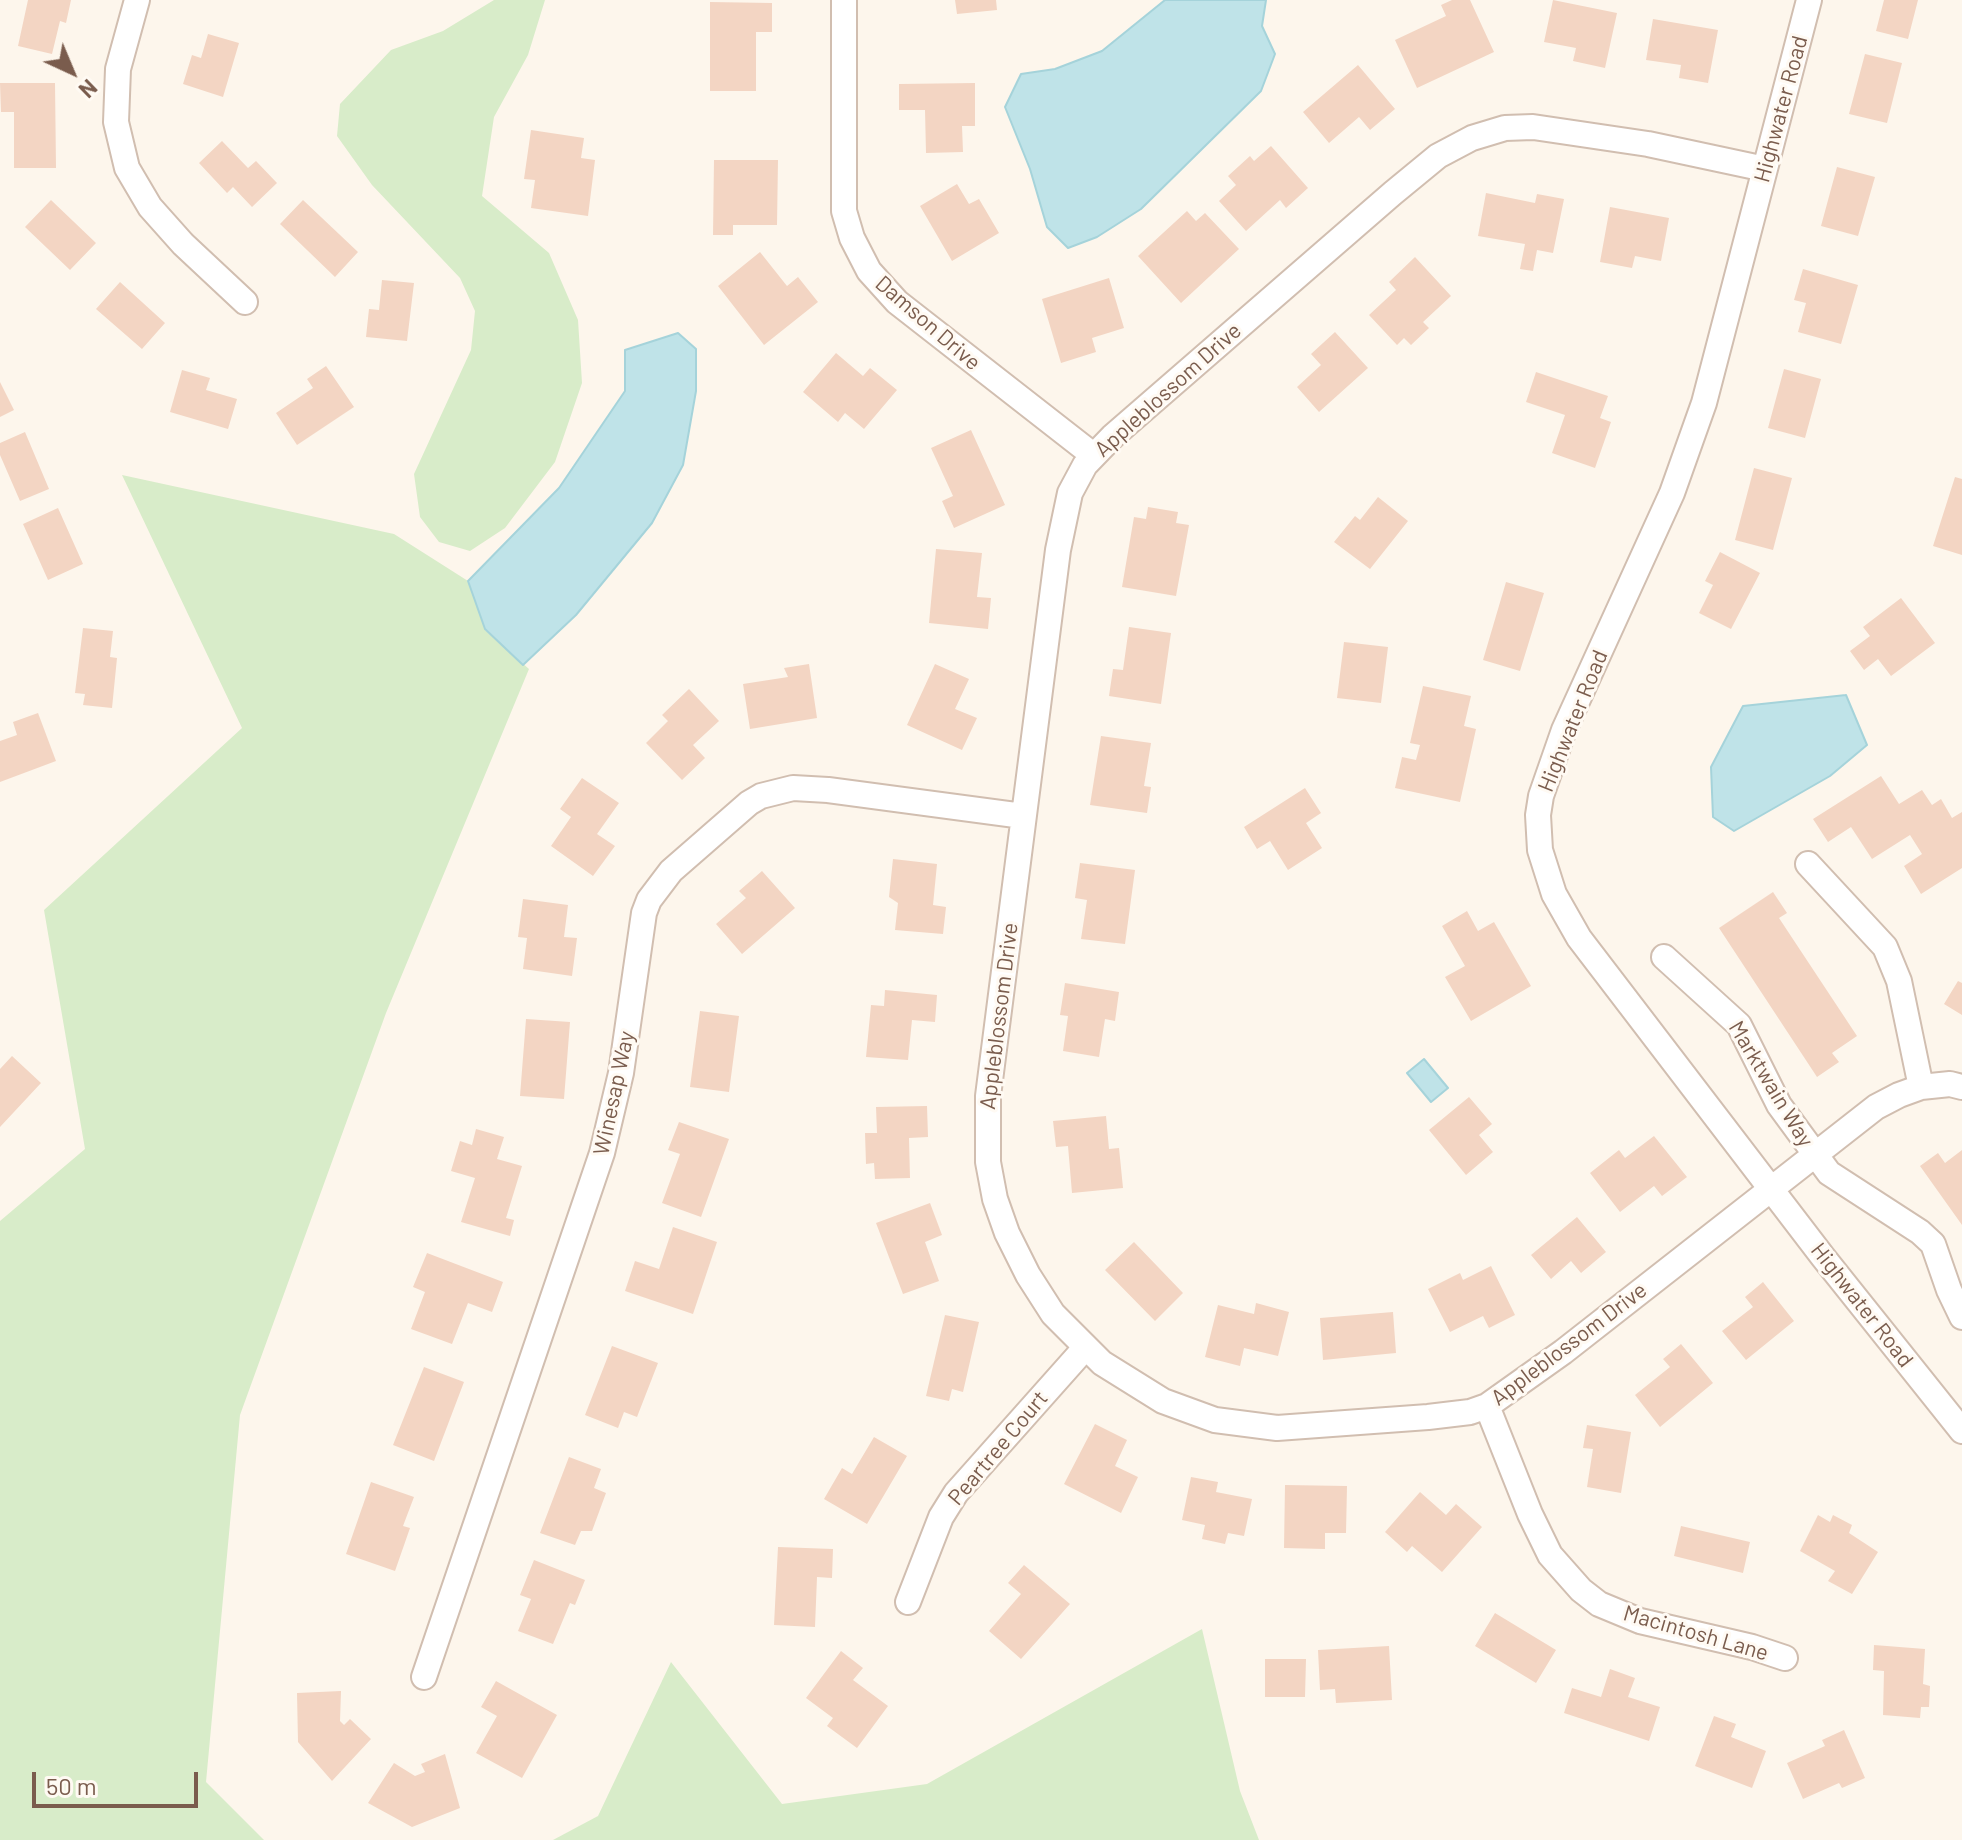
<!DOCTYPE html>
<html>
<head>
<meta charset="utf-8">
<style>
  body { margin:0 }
  #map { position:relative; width:1962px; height:1840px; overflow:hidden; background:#fdf6ec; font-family:Barlow,sans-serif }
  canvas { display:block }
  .north { position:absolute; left:32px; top:32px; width:80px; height:80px; -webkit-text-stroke:6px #fffaf3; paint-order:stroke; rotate:136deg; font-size:22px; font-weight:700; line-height:32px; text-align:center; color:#7a5c4d }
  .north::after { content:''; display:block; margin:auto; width:28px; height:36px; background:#7a5c4d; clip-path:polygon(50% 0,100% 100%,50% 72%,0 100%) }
  .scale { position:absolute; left:32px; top:1772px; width:166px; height:36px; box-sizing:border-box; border:4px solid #7a5c4d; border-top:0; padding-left:10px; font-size:24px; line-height:28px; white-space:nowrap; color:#7a5c4d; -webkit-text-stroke:6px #fffaf3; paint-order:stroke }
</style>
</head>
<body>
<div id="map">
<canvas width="1962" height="1840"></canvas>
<div class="north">N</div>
<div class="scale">50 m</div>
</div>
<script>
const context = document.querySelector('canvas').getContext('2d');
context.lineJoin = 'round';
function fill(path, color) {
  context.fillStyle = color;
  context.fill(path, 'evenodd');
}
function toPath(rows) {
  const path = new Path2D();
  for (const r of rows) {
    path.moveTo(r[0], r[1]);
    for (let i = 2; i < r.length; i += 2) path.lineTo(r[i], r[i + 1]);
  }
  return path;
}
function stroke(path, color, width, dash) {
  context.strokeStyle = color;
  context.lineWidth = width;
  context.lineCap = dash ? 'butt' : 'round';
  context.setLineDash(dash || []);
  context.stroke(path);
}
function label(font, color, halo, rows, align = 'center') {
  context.font = font + ' Barlow,sans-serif';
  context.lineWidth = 6;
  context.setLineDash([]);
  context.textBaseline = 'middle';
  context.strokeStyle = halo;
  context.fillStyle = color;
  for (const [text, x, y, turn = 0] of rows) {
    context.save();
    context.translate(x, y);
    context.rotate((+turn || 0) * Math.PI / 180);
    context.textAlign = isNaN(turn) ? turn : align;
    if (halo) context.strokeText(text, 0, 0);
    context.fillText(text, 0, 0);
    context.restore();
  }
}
fill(toPath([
  [494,0,545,0,528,55,494,117,482,196,549,253,578,320,582,383,555,462,505,528,470,551,439,542,420,517,414,474,471,350,475,311,460,278,372,185,337,136,340,104,391,50,443,31],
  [122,475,394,534,468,581,485,630,529,669,386,1013,240,1415,206,1782,264,1840,0,1840,0,1221,85,1149,44,910,242,728],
  [1202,1629,1240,1791,1259,1840,553,1840,598,1816,671,1662,782,1804,927,1784]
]), '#d8ecc9');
const water = toPath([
  [1165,0,1266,0,1262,26,1275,54,1261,91,1141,209,1097,237,1068,248,1047,227,1030,169,1005,107,1021,74,1055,69,1102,51,1165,0],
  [678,333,696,349,696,391,683,465,652,523,576,615,523,665,485,629,468,581,559,488,625,391,625,350,678,333],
  [1846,695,1867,745,1830,776,1734,831,1713,817,1711,767,1743,706,1846,695],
  [1424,1059,1448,1088,1431,1102,1407,1073,1424,1059]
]);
fill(water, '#bfe3e8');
stroke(water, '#a5d3da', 2);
fill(toPath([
  [28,0,71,0,66,23,60,21,52,54,18,46],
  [955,0,996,0,997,10,957,14],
  [1452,0,1470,0,1494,52,1417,88,1395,40,1446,16,1441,5],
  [1553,0,1617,13,1605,68,1573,61,1576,48,1544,42],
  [1884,0,1918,0,1908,39,1876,31],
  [710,2,772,3,772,32,756,32,756,91,710,91],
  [1653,19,1718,30,1708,83,1679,78,1681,65,1646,60],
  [208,34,239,43,223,97,183,84,192,55,201,58],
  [1865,54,1902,63,1887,123,1849,114],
  [1358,65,1395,109,1370,130,1359,117,1329,143,1303,112],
  [0,83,55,83,56,168,14,168,14,112,1,112],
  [975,83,975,126,962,126,963,152,926,153,925,110,899,110,899,84],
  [531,130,584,138,581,158,595,160,588,216,531,208,535,180,524,179],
  [222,141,248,168,256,161,277,183,252,207,233,187,227,193,199,163],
  [1271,146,1308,188,1286,208,1280,200,1246,231,1219,201,1236,185,1228,176,1250,156,1254,161],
  [714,160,778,160,777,225,733,225,733,235,713,235],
  [1837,167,1875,177,1858,236,1821,226],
  [957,184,969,204,979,199,999,233,952,261,920,206],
  [1486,193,1535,203,1537,194,1564,199,1553,253,1537,250,1533,271,1520,269,1525,244,1478,236],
  [51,200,96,243,70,270,25,227],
  [303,200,358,252,335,277,280,224],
  [1610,207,1669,218,1661,261,1635,256,1632,268,1600,262],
  [1187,211,1196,221,1205,213,1239,249,1181,303,1138,256],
  [760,252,787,286,798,277,818,302,764,345,718,286],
  [1415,257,1451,296,1423,322,1429,328,1411,345,1404,338,1397,345,1369,315,1396,290,1389,282],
  [1803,269,1858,285,1841,344,1798,332,1806,303,1794,300],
  [1109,278,1124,328,1092,338,1096,352,1061,363,1042,299],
  [382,280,414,283,407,341,366,337,369,309,379,310],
  [120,282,165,323,142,349,96,309],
  [1335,332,1368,368,1319,412,1297,387,1321,365,1311,354],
  [836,353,863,376,870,368,897,390,864,429,845,413,838,422,803,392],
  [326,366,354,407,297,445,276,413,313,388,307,379],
  [1784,369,1821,379,1805,438,1768,428],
  [182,370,210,378,206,390,237,399,228,429,170,412],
  [1536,372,1608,396,1600,418,1611,422,1595,468,1552,453,1565,415,1526,402],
  [0,382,14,410,0,417],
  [971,430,1005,505,954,528,942,501,953,496,931,448],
  [25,432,49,489,20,501,0,455,0,443],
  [1754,468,1792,478,1773,550,1735,540],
  [1955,477,1962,479,1962,555,1933,546],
  [1378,497,1408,521,1370,569,1334,542,1355,516,1360,520],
  [1148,507,1178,512,1176,523,1189,525,1176,596,1122,587,1134,517,1146,519],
  [58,508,83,564,48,580,23,524],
  [936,549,982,553,977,597,991,598,988,629,929,623],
  [1720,552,1760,573,1731,629,1699,613,1713,585,1705,581],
  [1506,582,1544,593,1520,671,1483,660],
  [1901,598,1935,643,1891,676,1878,659,1864,670,1850,651,1870,636,1863,627],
  [1129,627,1171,633,1161,704,1109,696,1113,669,1123,670],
  [83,628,113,631,110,657,117,658,112,708,83,705,85,694,75,693],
  [1344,642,1388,647,1381,703,1337,698],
  [809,664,817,718,750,729,743,684,788,677,784,668],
  [935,664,969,679,955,709,977,718,962,750,907,725],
  [1423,686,1471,696,1464,726,1476,729,1460,802,1395,788,1402,757,1416,760,1420,745,1410,743],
  [689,689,719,721,693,745,705,758,682,780,646,743,668,721,662,715],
  [38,713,56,761,0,782,0,741,17,735,13,722],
  [1101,736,1151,743,1144,786,1151,787,1147,813,1090,805],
  [1881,776,1899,804,1922,790,1932,805,1941,799,1952,818,1962,812,1962,868,1921,894,1904,866,1922,854,1910,835,1872,859,1851,827,1828,842,1813,819],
  [582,778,619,803,597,834,615,846,593,876,551,846,571,817,560,809],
  [1305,788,1321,813,1306,823,1322,848,1288,870,1270,841,1257,849,1244,827],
  [893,859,937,864,933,905,946,907,943,934,895,930,898,903,889,897],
  [1080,863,1135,870,1125,944,1081,939,1087,900,1075,898],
  [762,871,795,908,742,954,716,924,746,898,739,891],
  [1773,892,1787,913,1779,918,1857,1036,1832,1053,1839,1062,1817,1077,1719,928],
  [523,899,568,905,564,937,577,938,572,976,523,969,527,938,518,937],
  [1467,911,1478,931,1494,922,1531,986,1471,1021,1445,977,1465,966,1442,926],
  [1958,981,1962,983,1962,1015,1944,1004],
  [1065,983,1119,992,1115,1021,1105,1019,1099,1057,1063,1051,1068,1016,1060,1015],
  [885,990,937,995,935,1022,912,1020,908,1060,866,1057,871,1005,884,1006],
  [700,1011,739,1016,729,1092,690,1087],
  [526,1019,570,1022,564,1099,520,1096],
  [12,1056,41,1083,0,1127,0,1069],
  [1469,1097,1492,1124,1479,1135,1493,1152,1466,1175,1429,1130],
  [927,1106,928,1137,909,1138,910,1178,875,1179,874,1163,866,1164,865,1133,877,1133,876,1107],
  [1106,1116,1109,1149,1119,1148,1123,1188,1072,1193,1068,1146,1056,1147,1053,1121],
  [679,1122,729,1139,701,1217,662,1203,680,1154,668,1150],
  [476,1129,504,1137,497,1159,522,1166,506,1218,514,1220,510,1236,461,1222,475,1178,451,1171,460,1141,472,1145],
  [1654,1136,1687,1177,1662,1196,1654,1186,1620,1212,1590,1173,1619,1150,1625,1158],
  [1962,1150,1962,1225,1920,1166,1938,1153,1945,1163],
  [930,1203,942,1235,925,1242,939,1281,903,1294,876,1223],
  [1577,1217,1606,1252,1581,1273,1571,1261,1551,1279,1531,1255],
  [673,1227,717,1242,693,1314,625,1291,635,1261,659,1269],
  [1134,1242,1183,1293,1155,1321,1105,1270],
  [427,1253,503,1282,492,1312,468,1303,452,1344,411,1329,425,1292,413,1287],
  [1491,1266,1515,1315,1489,1328,1483,1316,1450,1332,1428,1289,1460,1273,1463,1280],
  [1763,1282,1794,1321,1746,1360,1722,1331,1753,1307,1745,1297],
  [1256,1303,1289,1312,1278,1356,1244,1348,1240,1366,1205,1357,1218,1305,1254,1314],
  [1393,1312,1396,1353,1323,1360,1320,1318],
  [945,1315,979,1322,963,1392,952,1389,949,1401,926,1396],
  [1681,1344,1713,1383,1660,1427,1635,1395,1670,1367,1663,1359],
  [612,1346,658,1363,637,1417,624,1412,618,1428,585,1415],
  [424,1367,464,1382,434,1461,393,1445],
  [1095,1424,1127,1440,1115,1466,1138,1477,1121,1513,1064,1484],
  [1587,1425,1631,1432,1621,1493,1587,1487,1593,1449,1583,1448],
  [874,1437,907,1456,867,1524,824,1499,842,1468,852,1474],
  [569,1457,601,1469,594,1488,606,1493,592,1531,581,1531,575,1545,540,1533],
  [1191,1477,1218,1482,1216,1492,1252,1499,1244,1536,1228,1533,1225,1544,1202,1539,1205,1525,1182,1520],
  [371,1482,414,1497,403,1526,410,1528,395,1571,346,1554],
  [1285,1485,1347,1486,1346,1533,1325,1533,1325,1549,1284,1548],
  [1420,1492,1446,1515,1456,1504,1482,1527,1442,1572,1412,1546,1407,1552,1385,1532],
  [1818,1515,1830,1522,1833,1515,1852,1525,1849,1533,1878,1552,1852,1594,1828,1581,1835,1571,1800,1551],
  [1681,1526,1750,1542,1743,1573,1674,1556],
  [778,1547,833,1549,832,1578,817,1577,815,1627,774,1625],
  [534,1560,585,1580,575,1605,570,1603,553,1644,518,1631,531,1599,520,1595],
  [1024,1565,1070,1604,1021,1659,989,1631,1021,1594,1008,1583],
  [1495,1613,1556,1650,1536,1683,1475,1646],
  [1874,1645,1925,1649,1923,1684,1930,1686,1929,1707,1921,1707,1920,1718,1883,1715,1884,1671,1873,1670],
  [1389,1646,1392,1700,1336,1703,1335,1689,1320,1690,1318,1650],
  [841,1651,863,1668,853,1680,888,1706,857,1748,827,1726,833,1718,806,1698],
  [1265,1659,1306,1659,1305,1697,1265,1697],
  [1610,1669,1635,1678,1628,1697,1660,1707,1649,1741,1564,1713,1572,1688,1601,1697],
  [496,1681,557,1715,522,1778,476,1753,497,1716,481,1707],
  [341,1691,340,1721,344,1725,350,1719,371,1739,332,1781,298,1742,297,1693],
  [1714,1716,1736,1724,1731,1737,1766,1751,1752,1788,1695,1766],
  [1844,1730,1865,1778,1842,1788,1839,1783,1803,1799,1787,1763,1825,1746,1822,1740],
  [445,1754,460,1808,412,1827,368,1803,394,1763,415,1776,425,1772,421,1764]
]), '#f3d5c3');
const minor = toPath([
  [137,0,118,69,116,122,127,168,150,207,183,244,245,302],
  [844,0,844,211,852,238,869,271,897,302,1093,455],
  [1809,0,1704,403,1672,493,1564,730,1541,796,1538,815,1540,850,1554,894,1579,938,1823,1257,1962,1431],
  [1765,169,1648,144,1533,127,1505,128,1472,138,1438,156,1393,193,1113,436,1085,465,1070,493,1058,550,988,1096,988,1162,995,1199,1007,1233,1028,1275,1053,1314,1102,1363,1163,1401,1215,1420,1277,1428,1428,1417,1470,1412,1487,1406,1563,1352,1876,1107,1899,1095,1921,1087,1950,1084,1962,1087],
  [1808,864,1885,947,1899,981,1921,1087],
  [1664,957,1739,1025,1779,1105,1829,1173,1920,1232,1933,1244,1949,1290,1962,1317],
  [1487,1406,1530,1514,1550,1555,1581,1590,1599,1604,1640,1621,1752,1647,1785,1658],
  [908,1602,941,1517,956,1493,1085,1348],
  [424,1677,602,1153,621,1073,644,913,649,900,671,871,749,803,761,796,793,788,828,790,1023,816]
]);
stroke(minor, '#d1beb0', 28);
stroke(minor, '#fff', 24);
label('22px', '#7a5c4d', '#fffaf3', [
  ["Highwater Road",1781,109,-75],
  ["Damson Drive",928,323,41],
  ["Appleblossom Drive",1168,390,-42],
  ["Highwater Road",1573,721,-68],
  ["Appleblossom Drive",999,1016,-83],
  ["Marktwain Way",1771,1084,59],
  ["Winesap Way",614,1093,-78],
  ["Highwater Road",1862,1305,52],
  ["Appleblossom Drive",1569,1344,-37],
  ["Peartree Court",998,1448,-50],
  ["Macintosh Lane",1696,1633,16]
]);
</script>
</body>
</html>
